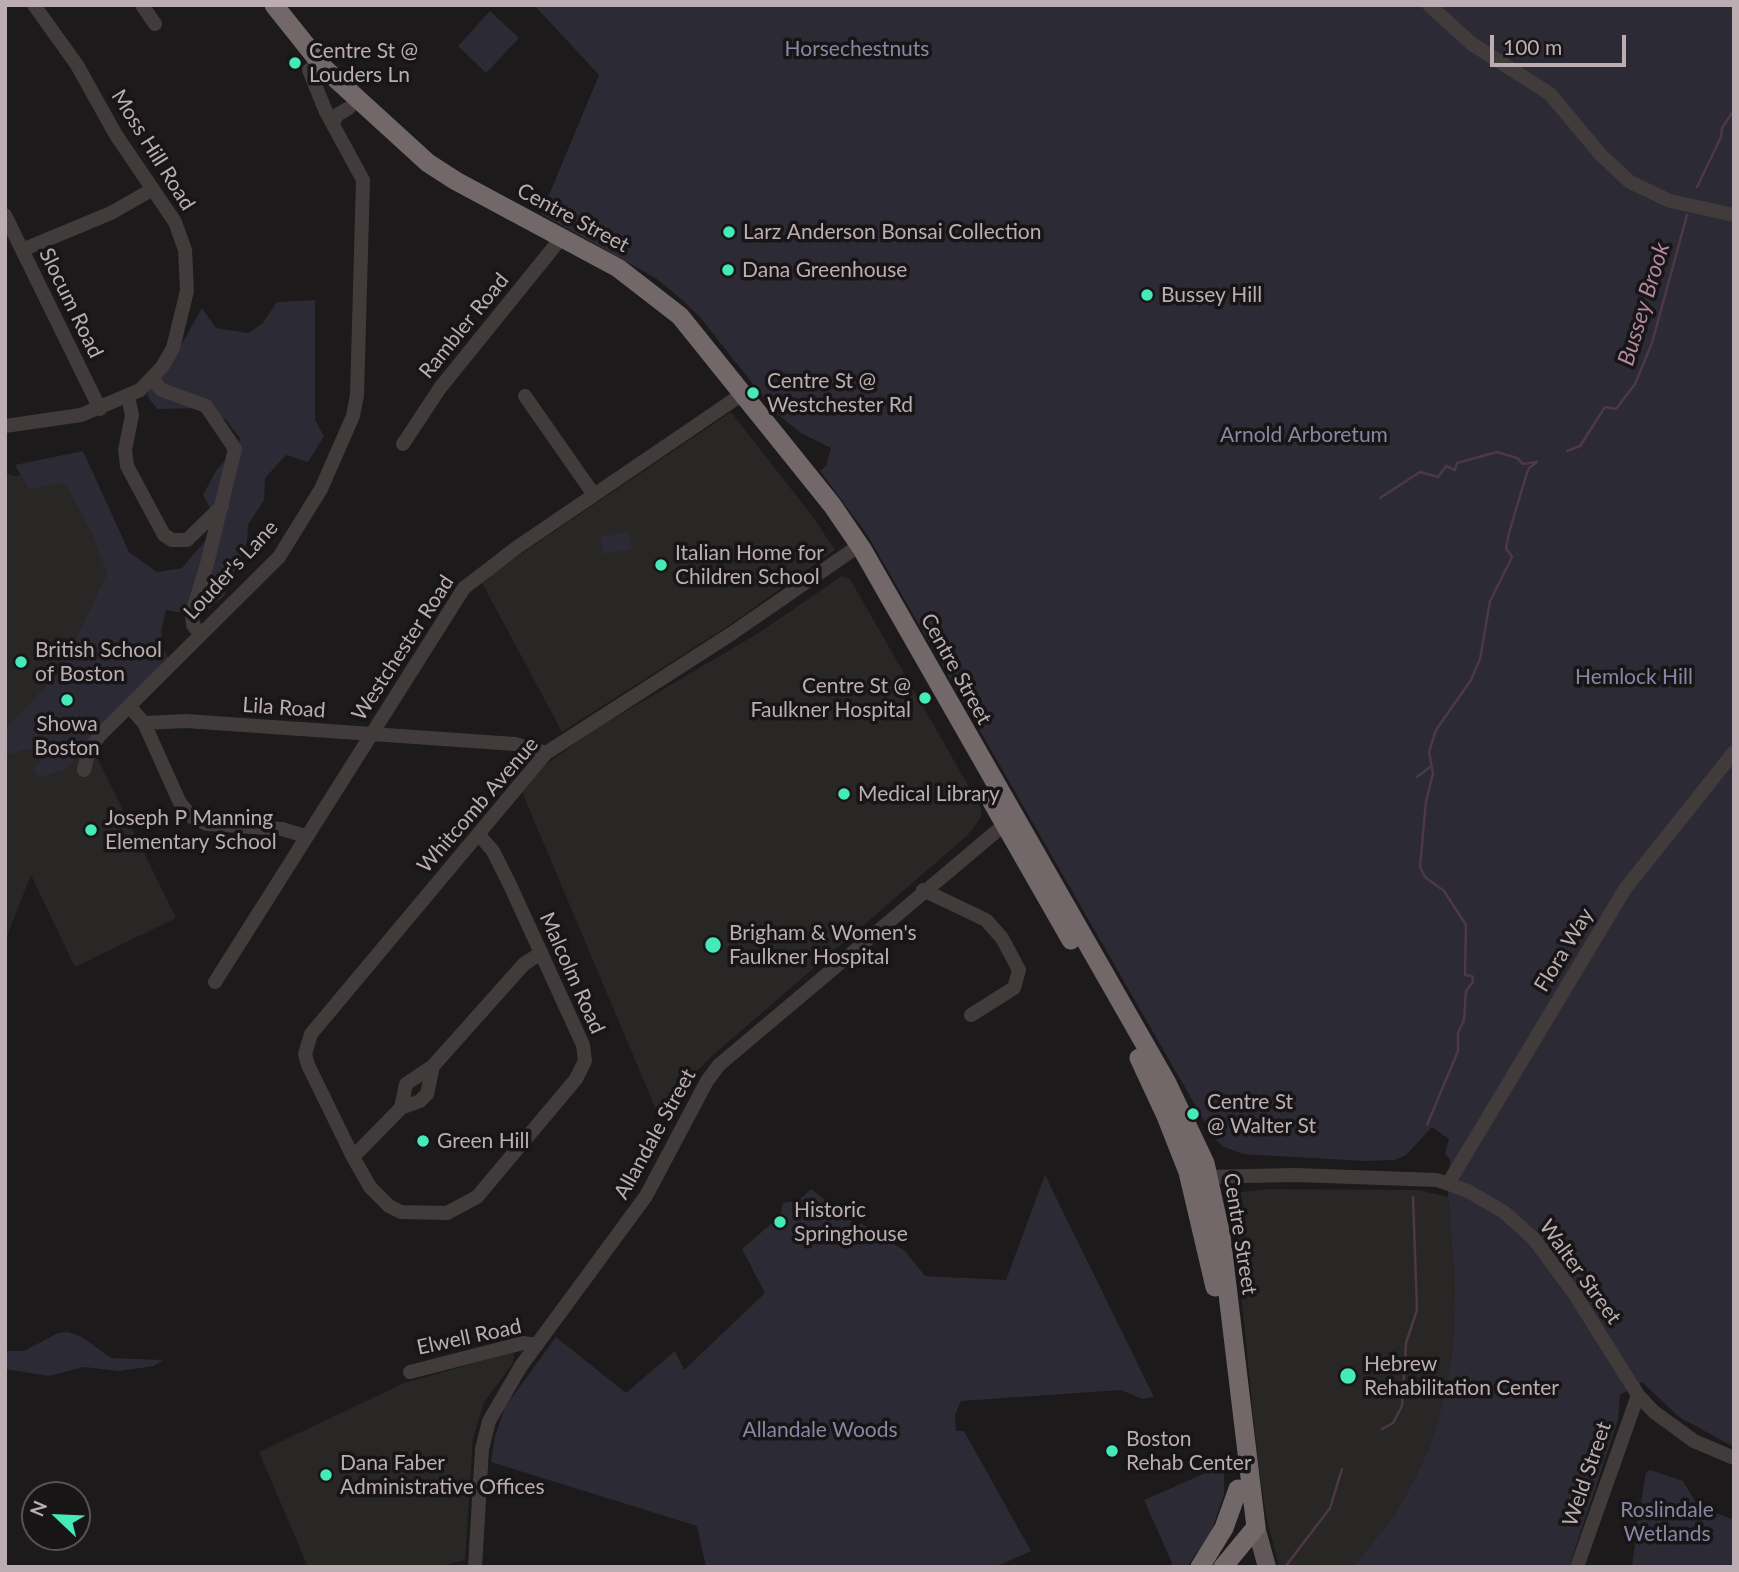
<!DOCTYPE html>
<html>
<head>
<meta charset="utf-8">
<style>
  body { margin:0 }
  #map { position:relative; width:1739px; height:1572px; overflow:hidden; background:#1c1a1a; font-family:Lato,sans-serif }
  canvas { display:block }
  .frame { position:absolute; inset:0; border:7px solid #bbadb1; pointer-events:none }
  .north { position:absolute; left:21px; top:1481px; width:70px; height:70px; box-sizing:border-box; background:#171515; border:2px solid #595253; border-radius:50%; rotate:293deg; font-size:19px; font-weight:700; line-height:28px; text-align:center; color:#bbadb1 }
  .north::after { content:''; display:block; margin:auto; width:24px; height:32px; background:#45eab9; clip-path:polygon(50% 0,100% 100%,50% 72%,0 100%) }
  .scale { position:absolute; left:1490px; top:35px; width:136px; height:32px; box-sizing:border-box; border:4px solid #bbadb1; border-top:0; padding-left:9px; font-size:21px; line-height:24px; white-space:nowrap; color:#bbadb1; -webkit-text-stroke:5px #171515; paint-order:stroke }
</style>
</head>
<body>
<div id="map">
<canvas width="1739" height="1572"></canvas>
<div class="frame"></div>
<div class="north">N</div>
<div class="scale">100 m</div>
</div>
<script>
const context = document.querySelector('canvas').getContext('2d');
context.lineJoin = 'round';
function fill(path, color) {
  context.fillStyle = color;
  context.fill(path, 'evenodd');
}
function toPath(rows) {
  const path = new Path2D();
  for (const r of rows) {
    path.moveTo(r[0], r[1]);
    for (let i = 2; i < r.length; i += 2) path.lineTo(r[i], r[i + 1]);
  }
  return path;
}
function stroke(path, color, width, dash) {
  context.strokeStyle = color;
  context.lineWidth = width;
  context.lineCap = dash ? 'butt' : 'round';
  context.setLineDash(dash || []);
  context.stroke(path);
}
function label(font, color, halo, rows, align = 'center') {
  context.font = font + ' Lato,sans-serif';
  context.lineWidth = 7;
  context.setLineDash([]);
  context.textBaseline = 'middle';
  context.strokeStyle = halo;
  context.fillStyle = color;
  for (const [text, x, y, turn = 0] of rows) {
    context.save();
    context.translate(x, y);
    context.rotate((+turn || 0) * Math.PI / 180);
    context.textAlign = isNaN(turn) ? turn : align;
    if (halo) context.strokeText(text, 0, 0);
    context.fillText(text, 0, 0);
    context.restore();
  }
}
fill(toPath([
  [731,412,813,517,835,550,731,624,562,732,481,581],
  [68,461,169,659,89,741,176,918,75,967,31,875,5,941,5,473,15,476],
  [842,576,850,579,981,808,981,817,968,835,712,1056,657,1112,522,792,544,766,589,733,757,634],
  [1268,1189,1419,1190,1448,1197,1455,1284,1453,1346,1442,1405,1430,1446,1414,1480,1394,1516,1353,1567,1279,1567,1266,1516,1258,1462,1232,1205,1241,1192],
  [514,1352,513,1363,484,1402,473,1438,465,1560,436,1567,308,1567,259,1452,404,1383]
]), '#292626');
fill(toPath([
  [534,5,1734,5,1734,1447,1679,1417,1642,1382,1620,1395,1618,1420,1569,1567,1353,1567,1394,1516,1414,1480,1430,1446,1442,1405,1453,1346,1455,1284,1448,1197,1450,1159,1445,1154,1449,1139,1432,1127,1406,1155,1395,1160,1364,1161,1243,1154,1224,1147,1214,1138,868,536,820,471,826,466,831,448,801,433,776,413,699,316,681,299,657,279,541,214,599,75],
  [490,11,519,38,486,73,458,46],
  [315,300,315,420,324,436,308,462,286,455,265,478,264,500,248,525,247,542,224,596,200,616,166,610,161,631,165,659,126,709,104,722,66,769,40,778,32,770,45,757,42,750,26,749,5,756,5,730,62,669,107,574,92,533,67,487,60,483,29,489,15,465,83,451,129,552,157,572,182,568,210,535,215,518,203,495,217,469,238,447,240,438,226,420,205,408,157,409,147,396,149,389,167,370,202,308,216,328,248,333,262,324,277,302],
  [629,532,632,549,603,554,600,537],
  [1045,1175,1154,1397,1142,1399,1121,1390,961,1401,955,1415,956,1431,964,1431,1031,1551,995,1567,706,1567,697,1526,491,1462,495,1436,505,1407,556,1337,626,1393,675,1351,684,1370,765,1293,742,1249,780,1216,783,1203,798,1201,811,1189,855,1224,862,1224,905,1251,925,1276,1006,1280],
  [68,1332,82,1337,111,1358,163,1360,154,1366,119,1371,84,1367,49,1376,5,1369,5,1351,24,1351,58,1333],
  [1224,1465,1224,1495,1211,1532,1187,1567,1170,1567,1172,1563,1144,1500],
  [1650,1470,1683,1481,1698,1506,1734,1520,1734,1567,1632,1567,1636,1535,1633,1533,1639,1515,1646,1472]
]), '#2c2a34');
stroke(toPath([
  [1697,187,1721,137,1722,128,1734,110],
  [1567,451,1580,446,1605,407,1616,409,1635,384,1652,343,1687,215],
  [1380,498,1420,472,1438,477,1446,466,1455,470,1457,463,1497,452,1517,458,1523,464,1537,462],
  [1417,777,1430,767],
  [1427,1125,1458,1051,1458,1033,1464,1020,1466,991,1473,982,1472,976,1465,975,1466,925,1444,891,1425,877,1420,867,1426,801,1433,774,1429,752,1436,730,1471,680,1480,659,1490,601,1512,557,1506,548,1509,533,1526,476,1529,468,1537,462],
  [1382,1429,1393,1423,1402,1406,1406,1343,1417,1310,1413,1197],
  [1285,1567,1330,1508,1342,1469]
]), '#4c3943', 2.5);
stroke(toPath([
  [142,5,155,24],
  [1429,5,1472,44,1550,94,1601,155,1630,182,1670,201,1734,215],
  [333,124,337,115,349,108],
  [5,215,100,409],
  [22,250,111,213,153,189],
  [151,379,162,390,206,406,235,449,207,564,192,613,193,625,201,634],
  [525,396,594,495],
  [128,397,132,415,125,450,127,466,164,535,172,540,187,540,222,506],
  [5,426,81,415,140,390,162,367,173,348,187,291,185,250,175,222,116,135,77,65,34,5],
  [403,444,440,388,562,237],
  [129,706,144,723,180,803,193,818,207,824,282,829,305,836],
  [144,723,186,721,515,744,546,753],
  [84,770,89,751,99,736,279,557,321,489,353,416,357,395,363,180,326,112,309,70],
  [479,835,493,851,510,885,583,1045,585,1061,576,1079,477,1197,447,1213,401,1212,389,1206,370,1187,353,1157,308,1065,305,1054,311,1034,546,753,731,634,860,545],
  [923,890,986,920,1002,938,1019,970,1014,988,971,1015],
  [215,982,464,588,516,548,744,393],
  [401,1108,406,1084,433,1066],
  [353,1157,401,1108,420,1101,427,1094,433,1066,524,964,541,953],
  [1200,1177,1296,1175,1437,1180,1468,1191,1504,1212,1534,1239,1574,1293,1638,1395,1654,1412,1694,1441,1734,1458],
  [1449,1182,1625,889,1734,752],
  [410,1372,523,1343,537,1345],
  [475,1567,482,1449,489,1421,521,1366,646,1196,707,1081,719,1065,1011,819],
  [1577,1567,1638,1395]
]), '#413b3c', 14);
stroke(toPath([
  [1256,1527,1267,1567]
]), '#605859', 18);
stroke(toPath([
  [274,5,325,69,428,163,456,181,618,268,680,316,832,505,862,549,1167,1083,1205,1163,1221,1236,1256,1527,1223,1567],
  [991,800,1071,940],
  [1139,1058,1166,1116,1188,1172,1215,1287],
  [1200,1567,1224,1528,1238,1489]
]), '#72686a', 19);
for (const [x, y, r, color] of [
  [295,63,7,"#45eab9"],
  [729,232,7,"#45eab9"],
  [728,270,7,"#45eab9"],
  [1147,295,7,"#45eab9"],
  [753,393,7,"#45eab9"],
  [661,565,7,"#45eab9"],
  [21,662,7,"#45eab9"],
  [925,698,7,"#45eab9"],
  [67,700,7,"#45eab9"],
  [844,794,7,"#45eab9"],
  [91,830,7,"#45eab9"],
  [713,945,9,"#45eab9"],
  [1193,1114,7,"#45eab9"],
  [423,1141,7,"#45eab9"],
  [780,1222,7,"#45eab9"],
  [1348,1376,9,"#45eab9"],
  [1112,1451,7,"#45eab9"],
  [326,1475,7,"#45eab9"]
]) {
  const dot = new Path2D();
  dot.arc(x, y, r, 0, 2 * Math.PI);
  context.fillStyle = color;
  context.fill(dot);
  stroke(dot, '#171515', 2.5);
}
label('21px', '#8986a5', '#171515', [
  ["Horsechestnuts",857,49],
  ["Arnold Arboretum",1304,435],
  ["Hemlock Hill",1634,677],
  ["Allandale Woods",820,1430],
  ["Roslindale",1667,1510],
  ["Wetlands",1667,1534]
]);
label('21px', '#bbadb1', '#171515', [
  ["Centre St @",309,51],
  ["Louders Ln",309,75],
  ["Larz Anderson Bonsai Collection",743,232],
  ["Dana Greenhouse",742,270],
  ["Bussey Hill",1161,295],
  ["Centre St @",767,381],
  ["Westchester Rd",767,405],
  ["Italian Home for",675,553],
  ["Children School",675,577],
  ["British School",35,650],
  ["of Boston",35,674],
  ["Centre St @",911,686,"right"],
  ["Faulkner Hospital",911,710,"right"],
  ["Showa",67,724,"center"],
  ["Boston",67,748,"center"],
  ["Medical Library",858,794],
  ["Joseph P Manning",105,818],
  ["Elementary School",105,842],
  ["Brigham & Women's",729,933],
  ["Faulkner Hospital",729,957],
  ["Centre St",1207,1102],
  ["@ Walter St",1207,1126],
  ["Green Hill",437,1141],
  ["Historic",794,1210],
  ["Springhouse",794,1234],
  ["Hebrew",1364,1364],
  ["Rehabilitation Center",1364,1388],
  ["Boston",1126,1439],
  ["Rehab Center",1126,1463],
  ["Dana Faber",340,1463],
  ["Administrative Offices",340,1487]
], 'left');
label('21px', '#bbadb1', '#171515', [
  ["Moss Hill Road",153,150,58],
  ["Centre Street",573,218,28],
  ["Slocum Road",71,303,64],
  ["Rambler Road",464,326,-51],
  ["Louder's Lane",231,570,-47],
  ["Westchester Road",403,648,-57],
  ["Centre Street",956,669,61],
  ["Lila Road",284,708,4],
  ["Whitcomb Avenue",478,805,-49],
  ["Flora Way",1564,950,-59],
  ["Malcolm Road",572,973,66],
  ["Allandale Street",655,1134,-61],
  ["Centre Street",1240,1234,81],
  ["Walter Street",1580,1272,54],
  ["Elwell Road",469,1337,-12],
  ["Weld Street",1587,1474,-71]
]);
label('italic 23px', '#b4879d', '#171515', [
  ["Bussey Brook",1644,304,-73]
]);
</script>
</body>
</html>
